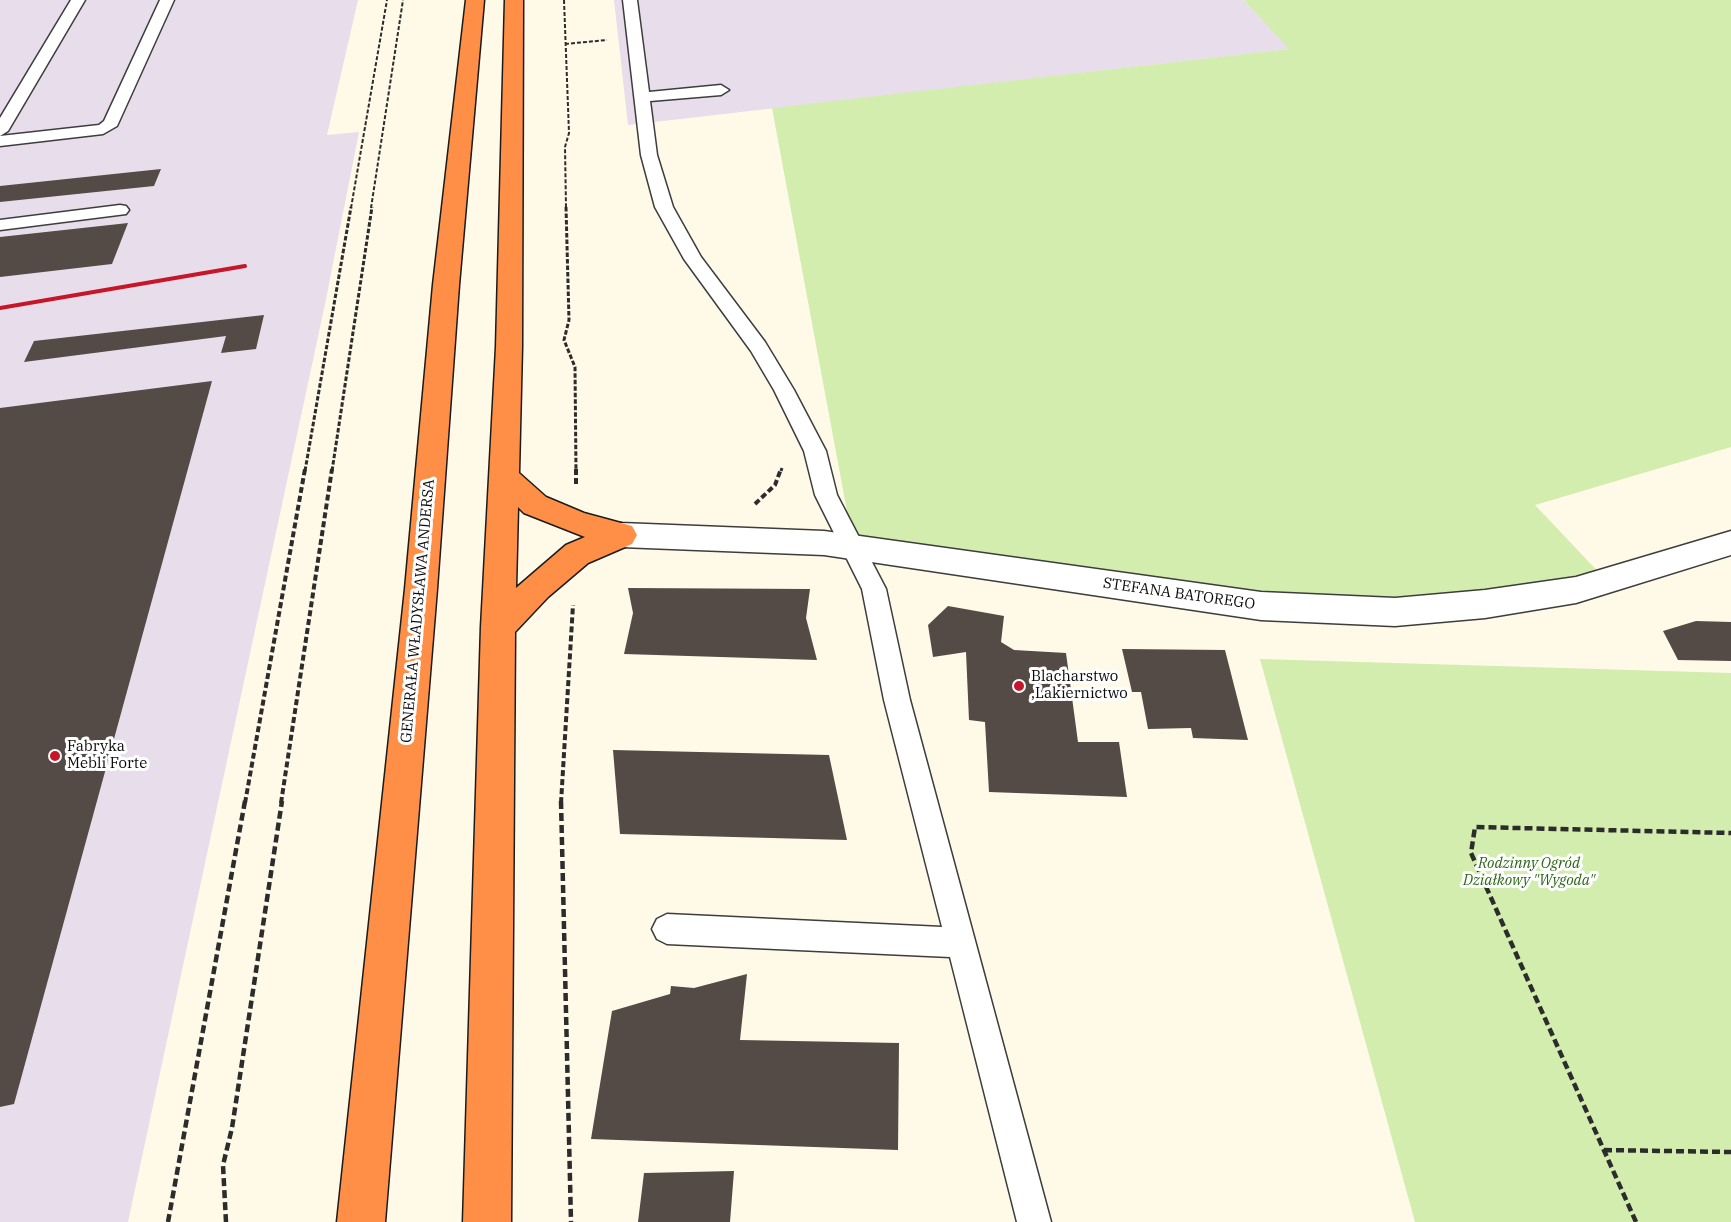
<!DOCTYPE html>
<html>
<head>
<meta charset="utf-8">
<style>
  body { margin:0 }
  canvas { display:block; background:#fff9e8 }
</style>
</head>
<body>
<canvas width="1731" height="1222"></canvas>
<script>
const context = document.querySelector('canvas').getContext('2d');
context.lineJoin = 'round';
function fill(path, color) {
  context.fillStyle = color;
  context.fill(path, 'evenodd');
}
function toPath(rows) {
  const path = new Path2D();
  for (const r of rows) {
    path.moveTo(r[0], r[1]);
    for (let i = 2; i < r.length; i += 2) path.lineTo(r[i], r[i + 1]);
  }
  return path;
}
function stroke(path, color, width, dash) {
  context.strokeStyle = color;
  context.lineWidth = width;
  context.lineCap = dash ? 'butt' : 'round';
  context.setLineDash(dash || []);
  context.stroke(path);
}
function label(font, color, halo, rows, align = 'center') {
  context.font = font + ' "IBM Plex Serif",serif';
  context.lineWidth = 6;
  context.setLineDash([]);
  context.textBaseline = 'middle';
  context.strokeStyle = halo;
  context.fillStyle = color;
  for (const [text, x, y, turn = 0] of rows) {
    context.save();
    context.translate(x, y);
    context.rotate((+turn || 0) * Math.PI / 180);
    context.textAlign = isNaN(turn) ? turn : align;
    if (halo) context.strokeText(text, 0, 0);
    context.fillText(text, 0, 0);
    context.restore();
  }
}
fill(toPath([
  [0,0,358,0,327,135,359,132,325,304,128,1222,0,1222],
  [614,0,1244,0,1290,49,628,125]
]), '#e8ddeb');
fill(toPath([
  [1244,0,1731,0,1731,447,1535,505,1605,579,1393,610,854,549,772,108,1289,49],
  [1260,659,1731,673,1731,1222,1415,1222]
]), '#d2edae');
fill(toPath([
  [161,169,154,186,0,202,0,186],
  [128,223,112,264,0,277,0,237],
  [264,315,256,349,221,353,226,336,24,362,34,341],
  [212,381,14,1104,0,1107,0,408],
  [628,588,810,589,806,618,817,660,624,654,633,613],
  [948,606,1004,616,1001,642,1014,650,1066,653,1078,742,1119,742,1127,797,989,792,985,722,969,720,966,652,933,657,928,625],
  [1696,621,1731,622,1731,661,1678,660,1663,631],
  [1122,649,1225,650,1248,740,1193,738,1191,728,1148,729,1141,692,1132,692],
  [613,750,829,755,847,840,620,834],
  [747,974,740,1040,899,1043,898,1150,591,1139,612,1011,670,994,671,986,694,988],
  [734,1171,730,1222,638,1222,644,1173]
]), '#544a46');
const lane = toPath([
  [71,0,85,0,8,131,0,136,0,118,71,0],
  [160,0,174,0,117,126,103,134,0,146,0,136,99,125,104,121,160,0],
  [623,0,637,0,649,92,721,85,729,90,721,95,650,101,657,155,673,207,701,257,765,342,794,390,826,451,837,495,886,589,910,700,1051,1222,1017,1222,950,957,667,944,657,939,652,929,657,919,667,914,942,927,884,700,862,589,815,495,804,451,774,390,751,351,684,259,655,207,641,155,623,0],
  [120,205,126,206,129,210,126,214,0,230,0,220,120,205]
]);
const street = toPath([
  [621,523,824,531,1261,592,1395,598,1485,590,1576,577,1731,531,1731,555,1576,603,1485,618,1395,626,1261,620,824,555,621,547,610,544,605,535,610,526,621,523]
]);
const highway = toPath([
  [466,0,484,0,459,285,437,589,385,1222,337,1222,405,589,433,285,466,0],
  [505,0,523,0,522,347,519,473,546,497,584,513,632,526,637,535,632,544,588,563,548,597,515,632,511,1222,463,1222,481,627,496,347,505,0],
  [518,507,524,513,585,537,566,545,516,588,518,507]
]);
stroke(lane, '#3d3d3d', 3);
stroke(street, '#3d3d3d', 3);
stroke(highway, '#1b1b1b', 3);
stroke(toPath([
  [564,0,569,133,565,147,566,208],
  [565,44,607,40],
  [351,208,387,0],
  [371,208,403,0]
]), '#2c2c2c', 2, [4, 2]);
stroke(toPath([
  [566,207,569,320,564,340,575,367,576,471],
  [305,471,351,207],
  [332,471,372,207],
  [781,471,782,468]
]), '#2c2c2c', 3, [4.5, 2]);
stroke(toPath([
  [576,469,576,486],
  [755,504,775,485,781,469],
  [245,803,305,469],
  [281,803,332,469],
  [561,803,573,605]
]), '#2c2c2c', 4, [6, 3]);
stroke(toPath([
  [561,801,571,1222],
  [1604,1150,1731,1152],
  [168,1222,245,801],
  [226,1222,223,1165,232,1128,282,801],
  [1636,1222,1471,853,1475,827,1731,833]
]), '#2c2c2c', 4.5, [8, 4]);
fill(lane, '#fff');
fill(street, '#fff');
fill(highway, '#ff8f46');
stroke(toPath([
  [0,308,245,266]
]), '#c71529', 4);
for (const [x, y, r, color] of [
  [1019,686,6,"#c71529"],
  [55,756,6,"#c71529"]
]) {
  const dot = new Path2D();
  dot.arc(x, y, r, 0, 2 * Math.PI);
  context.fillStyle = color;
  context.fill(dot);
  stroke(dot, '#fff', 2);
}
label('15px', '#0a0a0a', '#fff', [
  ["STEFANA BATOREGO",1179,594,8],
  ["GENERAŁA WŁADYSŁAWA ANDERSA",418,611,-85]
]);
label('15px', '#0a0a0a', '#fff', [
  ["Blacharstwo",1031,677],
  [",Lakiernictwo",1031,694],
  ["Fabryka",67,747],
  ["Mebli Forte",67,764]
], 'left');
label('italic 15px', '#2b6715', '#fff', [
  ["Rodzinny Ogród",1529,864],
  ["Działkowy \"Wygoda\"",1529,881]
]);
</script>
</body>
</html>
